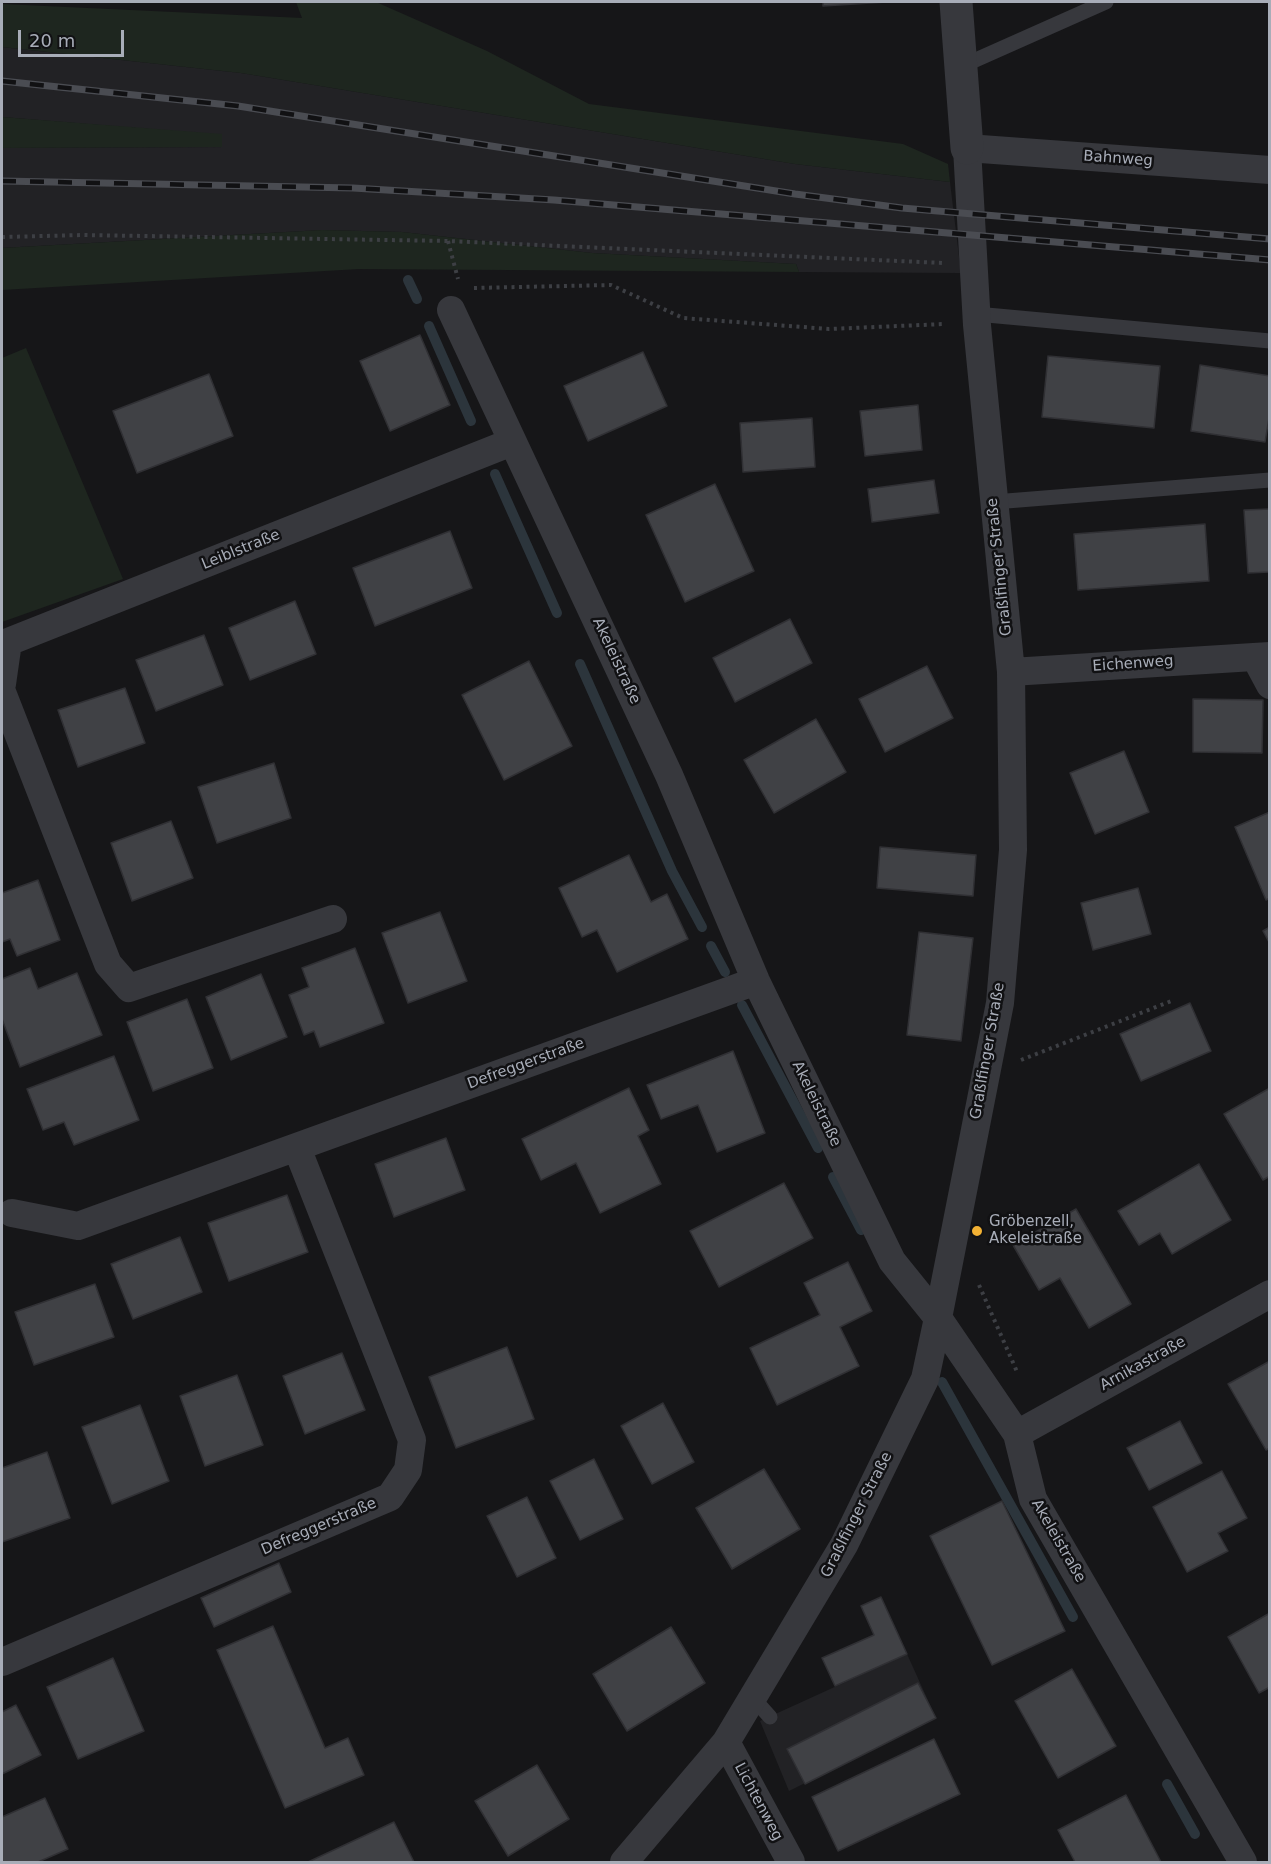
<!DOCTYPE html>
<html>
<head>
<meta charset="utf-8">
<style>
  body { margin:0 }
  #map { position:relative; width:1271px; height:1864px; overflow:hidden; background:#161618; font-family:"DejaVu Sans",sans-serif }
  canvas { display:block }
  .frame { position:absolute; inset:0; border:3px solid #a8adb8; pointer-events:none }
  .scale { position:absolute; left:18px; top:30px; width:106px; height:27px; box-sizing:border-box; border:3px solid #a8adb8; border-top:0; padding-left:8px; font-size:18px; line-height:21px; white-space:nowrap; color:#a8adb8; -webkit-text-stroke:4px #111113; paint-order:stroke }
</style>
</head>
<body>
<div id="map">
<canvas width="1271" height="1864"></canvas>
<div class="frame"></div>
<div class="scale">20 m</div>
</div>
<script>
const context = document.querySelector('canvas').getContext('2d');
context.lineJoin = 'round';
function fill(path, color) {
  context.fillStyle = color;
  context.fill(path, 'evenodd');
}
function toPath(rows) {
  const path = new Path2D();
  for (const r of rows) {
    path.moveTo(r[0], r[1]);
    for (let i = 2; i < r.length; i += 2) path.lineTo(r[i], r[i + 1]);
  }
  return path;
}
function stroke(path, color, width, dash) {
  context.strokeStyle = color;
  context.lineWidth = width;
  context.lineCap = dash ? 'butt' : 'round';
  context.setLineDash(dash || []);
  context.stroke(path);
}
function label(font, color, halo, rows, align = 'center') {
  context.font = font + ' "DejaVu Sans",sans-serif';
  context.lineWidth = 5;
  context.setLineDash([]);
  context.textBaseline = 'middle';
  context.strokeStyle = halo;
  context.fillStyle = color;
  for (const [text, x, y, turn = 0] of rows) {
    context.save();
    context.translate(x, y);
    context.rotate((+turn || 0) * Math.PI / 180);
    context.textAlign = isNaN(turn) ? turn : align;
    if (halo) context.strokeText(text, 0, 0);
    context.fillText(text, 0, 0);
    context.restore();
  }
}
fill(toPath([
  [2,47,241,73,795,164,950,182,961,273,799,272,796,264,592,253,402,232,322,230,2,248,2,148,222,147,222,135,2,117],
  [907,1654,936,1718,789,1791,760,1721]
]), '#222225');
fill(toPath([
  [296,2,376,2,487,51,589,104,903,144,948,164,950,182,795,164,241,73,2,47,2,4,302,18],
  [2,117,222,134,222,147,2,148],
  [322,230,402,232,592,253,796,264,799,272,359,269,2,290,2,248],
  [26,348,123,579,2,622,2,358]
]), '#1e261f');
stroke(toPath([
  [408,280,417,299],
  [429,326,471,421],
  [495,474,557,613],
  [580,664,672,871,702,927],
  [711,946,725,972],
  [742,1005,818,1148],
  [833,1177,861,1230],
  [942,1382,1073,1617],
  [1167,1784,1195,1834]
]), '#2c353c', 10);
const building = toPath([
  [823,2,887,2,823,6,823,2],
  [420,335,450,405,390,431,360,361,420,335],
  [643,352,667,406,588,441,564,386,643,352],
  [1048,356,1160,366,1154,428,1042,417,1048,356],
  [1200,365,1270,376,1270,412,1265,442,1191,431,1200,365],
  [209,374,233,436,137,473,113,411,209,374],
  [918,405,922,450,865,456,860,411,918,405],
  [812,418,815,467,743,472,740,423,812,418],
  [934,480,939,513,872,522,868,489,934,480],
  [715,484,754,571,685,602,646,515,715,484],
  [1270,509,1270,572,1248,573,1244,510,1270,509],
  [1205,524,1209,581,1078,590,1074,534,1205,524],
  [450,531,472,588,375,626,353,568,450,531],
  [295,601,316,654,250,680,229,628,295,601],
  [790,619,812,663,735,702,713,658,790,619],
  [204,635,223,685,156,711,136,660,204,635],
  [529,661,572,746,504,780,462,695,529,661],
  [927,666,953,718,885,752,859,699,927,666],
  [125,688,145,743,78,767,58,710,125,688],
  [1193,699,1263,700,1262,753,1193,752,1193,699],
  [816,719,846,772,774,813,744,760,816,719],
  [1124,751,1149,812,1095,834,1070,773,1124,751],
  [274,763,291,818,217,843,198,787,274,763],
  [1270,812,1270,898,1266,900,1235,827,1270,812],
  [171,821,193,878,132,901,111,843,171,821],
  [880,847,976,855,973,896,877,888,880,847],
  [629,855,651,902,667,894,688,939,617,972,597,930,582,937,559,888,629,855],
  [38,880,60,940,17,956,10,939,2,942,2,893,38,880],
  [1138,888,1151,934,1093,950,1081,903,1138,888],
  [440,912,467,981,408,1003,382,933,440,912],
  [1270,927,1270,944,1263,931,1270,927],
  [919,932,973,938,961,1041,907,1035,919,932],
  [355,948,384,1023,320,1047,314,1031,304,1035,289,995,309,987,302,968,355,948],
  [30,968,38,989,77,973,102,1035,20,1067,2,1019,2,979,30,968],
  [261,974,287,1037,231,1060,206,997,261,974],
  [187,999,213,1068,153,1091,127,1022,187,999],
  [1190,1003,1211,1051,1141,1081,1120,1034,1190,1003],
  [733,1051,765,1133,717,1152,698,1105,661,1119,647,1085,733,1051],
  [114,1056,139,1120,74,1145,64,1122,43,1130,27,1089,114,1056],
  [629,1088,649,1130,638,1136,661,1184,600,1213,576,1163,541,1180,522,1139,629,1088],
  [1270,1088,1270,1176,1263,1180,1224,1114,1270,1088],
  [446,1138,465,1190,394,1217,375,1164,446,1138],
  [1199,1164,1231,1220,1172,1254,1160,1233,1139,1245,1118,1211,1199,1164],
  [784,1183,813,1238,719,1287,690,1231,784,1183],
  [287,1195,308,1252,229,1281,208,1223,287,1195],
  [1076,1209,1131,1304,1089,1328,1060,1278,1039,1290,1013,1245,1076,1209],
  [180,1237,202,1292,133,1319,111,1264,180,1237],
  [848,1262,872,1311,840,1327,859,1366,777,1405,750,1348,820,1315,804,1283,848,1262],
  [95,1284,114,1337,34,1365,15,1312,95,1284],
  [507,1347,534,1419,456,1448,429,1377,507,1347],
  [342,1353,365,1410,305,1434,283,1376,342,1353],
  [1270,1361,1270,1448,1266,1450,1228,1384,1270,1361],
  [237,1375,263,1445,205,1466,180,1396,237,1375],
  [663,1403,694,1462,652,1484,621,1426,663,1403],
  [140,1405,169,1481,112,1504,82,1427,140,1405],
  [1180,1421,1202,1463,1149,1490,1127,1448,1180,1421],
  [47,1452,70,1518,2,1542,2,1468,47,1452],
  [594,1459,623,1519,580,1540,550,1481,594,1459],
  [764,1469,800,1529,732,1569,696,1508,764,1469],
  [1222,1471,1247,1518,1218,1533,1228,1551,1187,1572,1153,1507,1222,1471],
  [527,1497,556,1558,517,1577,487,1516,527,1497],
  [1002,1501,1065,1631,992,1665,930,1536,1002,1501],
  [279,1563,291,1592,214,1627,201,1598,279,1563],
  [881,1597,907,1654,835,1686,822,1658,874,1635,861,1606,881,1597],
  [1270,1613,1270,1687,1259,1693,1228,1637,1270,1613],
  [273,1626,325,1748,348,1738,364,1775,285,1808,217,1650,273,1626],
  [671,1627,705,1683,627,1731,593,1674,671,1627],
  [113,1658,144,1731,78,1759,47,1687,113,1658],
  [1072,1669,1116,1746,1058,1778,1015,1701,1072,1669],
  [918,1683,936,1718,805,1784,787,1749,918,1683],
  [16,1705,41,1755,2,1774,2,1712,16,1705],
  [934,1739,960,1794,838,1851,812,1797,934,1739],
  [537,1765,569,1819,508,1856,475,1801,537,1765],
  [1126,1795,1161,1862,1075,1862,1058,1830,1126,1795],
  [45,1798,68,1849,38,1862,2,1862,2,1817,45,1798],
  [394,1822,414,1862,308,1862,394,1822]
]);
fill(building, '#404145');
stroke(building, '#303034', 1.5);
stroke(toPath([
  [2,237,84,235,448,241,943,263],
  [448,241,458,279],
  [474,288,611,285,683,318,829,329,944,324],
  [1021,1060,1174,1000],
  [979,1285,1018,1374]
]), '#3d3f44', 4, [3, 4.5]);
stroke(toPath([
  [962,66,1106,2],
  [976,314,1270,341],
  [994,502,1270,480],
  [753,1698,770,1717]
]), '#37383d', 15);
stroke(toPath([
  [451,310,669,775,756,981,892,1261,938,1318,1017,1434,1033,1499,1243,1862],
  [1255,657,1270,685],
  [1011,672,1270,656],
  [2,684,8,642,512,442],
  [2,692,108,964,129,988,333,919],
  [12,1213,78,1226,756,981],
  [1017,1434,1270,1294],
  [2,1662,390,1497,408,1470,412,1440,297,1148],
  [726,1742,791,1862],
  [624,1862,726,1742,844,1545,925,1379,938,1318,1000,1003,1013,850,1011,672,977,325,967,148,1270,170]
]), '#37383d', 28);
stroke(toPath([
  [956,2,967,148]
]), '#37383d', 33);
const rail = toPath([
  [2,81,238,106,795,194,902,208,1270,239],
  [2,181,353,188,554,200,1270,260]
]);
stroke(rail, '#4a4c52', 7);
stroke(rail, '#111113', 4.5, [14]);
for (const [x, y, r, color] of [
  [977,1231,6,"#f2b134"]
]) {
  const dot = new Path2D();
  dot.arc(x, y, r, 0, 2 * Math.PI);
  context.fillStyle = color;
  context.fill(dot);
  stroke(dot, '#111113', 2);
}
label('15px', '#a8adb8', '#111113', [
  ["Bahnweg",1118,159,4],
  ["Leiblstraße",241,550,-22],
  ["Graßlfinger Straße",1000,567,-96],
  ["Akeleistraße",616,661,65],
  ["Eichenweg",1133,664,-4],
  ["Graßlfinger Straße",988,1051,-80],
  ["Defreggerstraße",526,1064,-20],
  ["Akeleistraße",816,1104,64],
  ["Arnikastraße",1143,1364,-29],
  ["Graßlfinger Straße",857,1515,-63],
  ["Defreggerstraße",319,1527,-23],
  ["Akeleistraße",1058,1541,60],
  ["Lichtenweg",758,1802,62]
]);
label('15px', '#a8adb8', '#111113', [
  ["Gröbenzell,",989,1222],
  ["Akeleistraße",989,1239]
], 'left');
</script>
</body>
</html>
